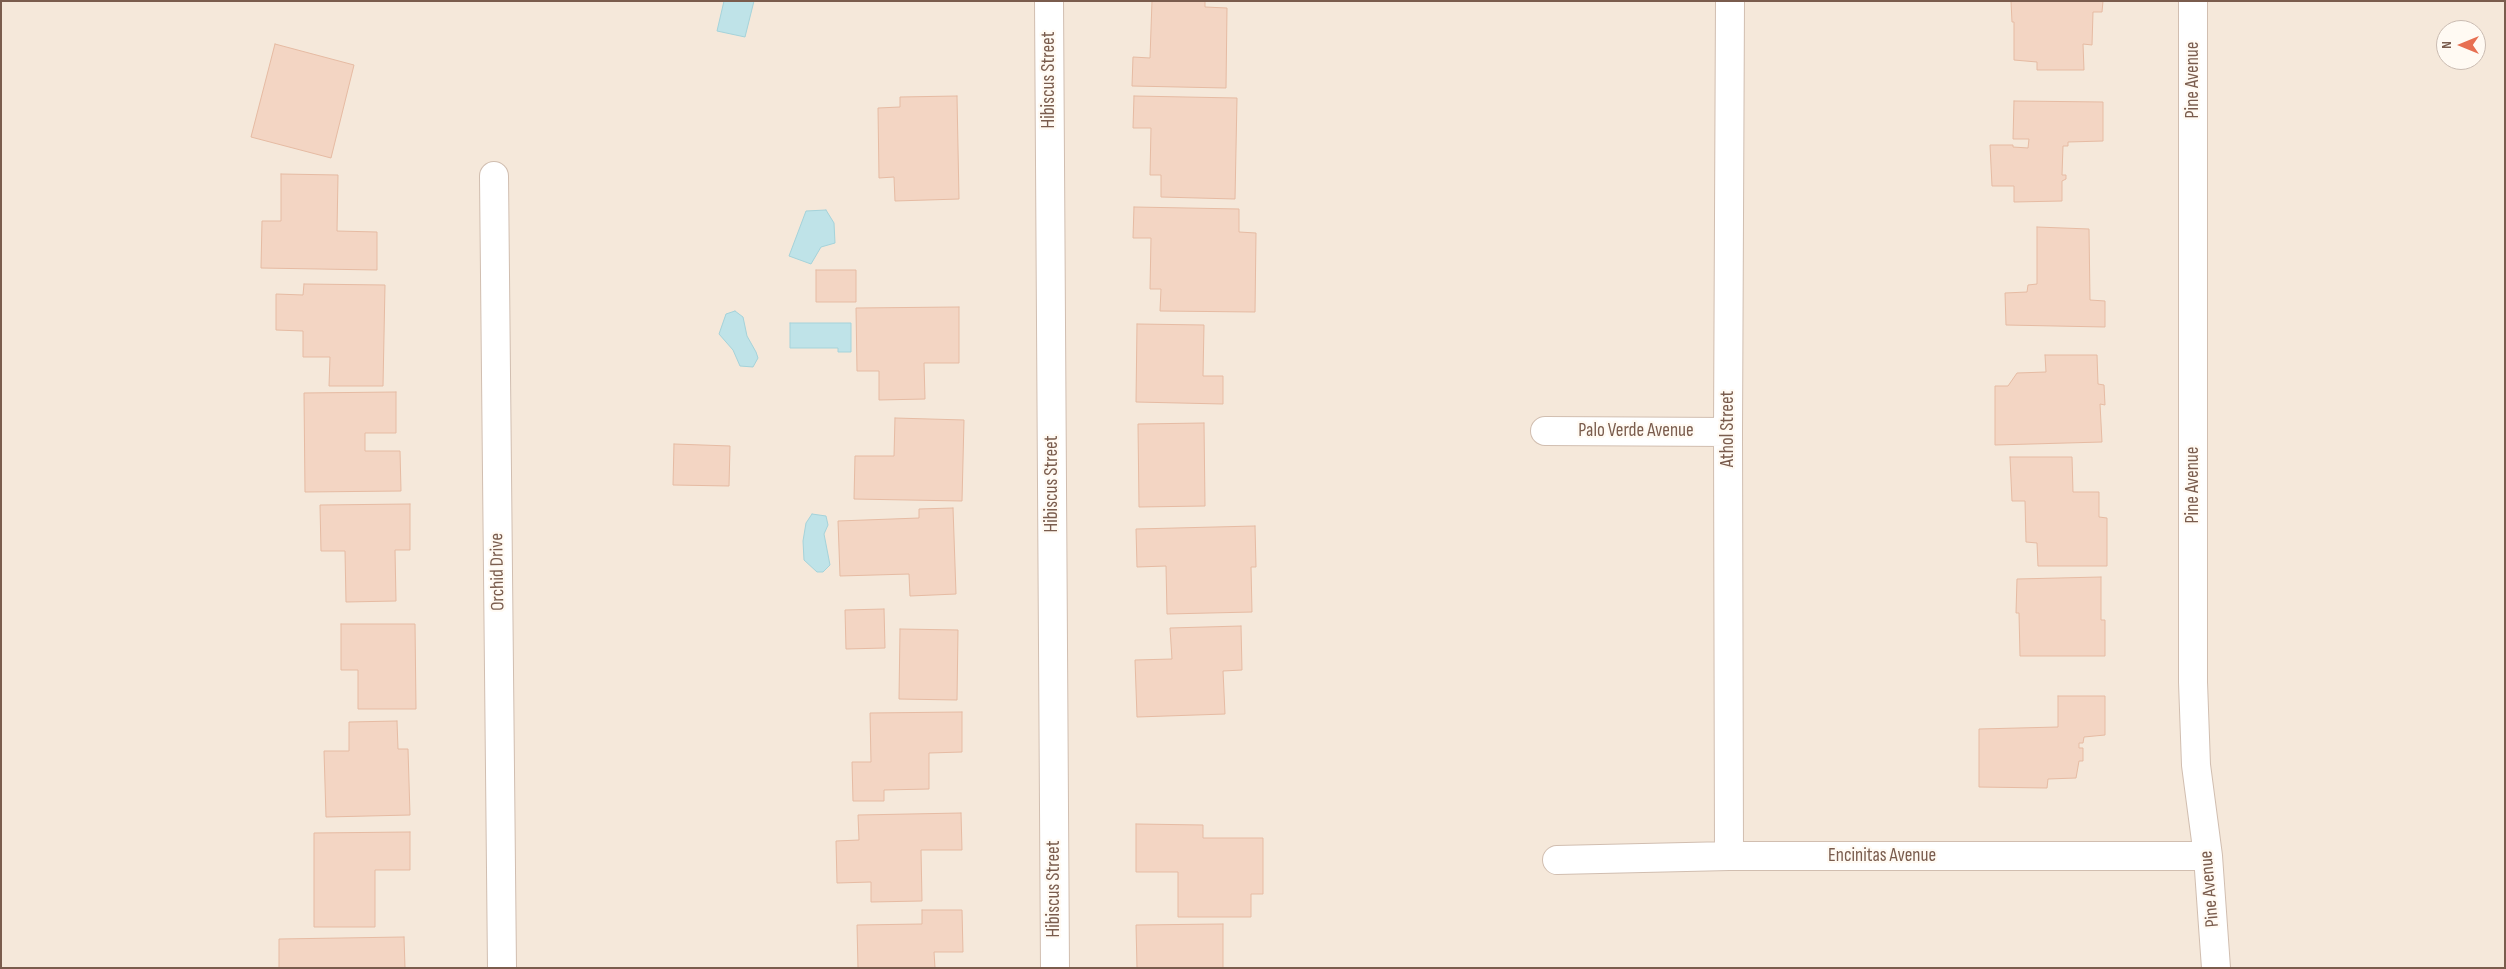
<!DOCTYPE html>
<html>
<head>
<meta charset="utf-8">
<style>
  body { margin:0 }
  #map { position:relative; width:2506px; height:969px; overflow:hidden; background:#fdf6ec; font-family:"Sofia Sans Condensed",sans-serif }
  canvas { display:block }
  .frame { position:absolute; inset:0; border:2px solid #7a5c4d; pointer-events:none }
  .north { position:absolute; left:2436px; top:20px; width:50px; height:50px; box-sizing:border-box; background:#fffaf3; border:1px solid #cabbb1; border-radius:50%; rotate:270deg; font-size:14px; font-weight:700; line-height:20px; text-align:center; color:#7a5c4d }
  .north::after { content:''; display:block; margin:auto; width:18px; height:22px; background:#e76f51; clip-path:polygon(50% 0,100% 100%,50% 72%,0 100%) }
</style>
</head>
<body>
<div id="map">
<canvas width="2506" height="969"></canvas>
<div class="frame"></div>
<div class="north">N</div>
</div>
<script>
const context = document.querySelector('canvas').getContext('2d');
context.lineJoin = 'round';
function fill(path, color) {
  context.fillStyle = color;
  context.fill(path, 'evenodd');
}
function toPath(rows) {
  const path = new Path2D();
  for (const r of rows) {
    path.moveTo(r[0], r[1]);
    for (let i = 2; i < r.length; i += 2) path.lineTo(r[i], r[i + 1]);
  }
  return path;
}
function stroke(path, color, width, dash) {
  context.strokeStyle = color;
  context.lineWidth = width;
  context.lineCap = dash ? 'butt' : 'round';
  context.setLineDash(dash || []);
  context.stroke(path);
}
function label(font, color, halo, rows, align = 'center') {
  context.font = font + ' "Sofia Sans Condensed",sans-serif';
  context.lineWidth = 4.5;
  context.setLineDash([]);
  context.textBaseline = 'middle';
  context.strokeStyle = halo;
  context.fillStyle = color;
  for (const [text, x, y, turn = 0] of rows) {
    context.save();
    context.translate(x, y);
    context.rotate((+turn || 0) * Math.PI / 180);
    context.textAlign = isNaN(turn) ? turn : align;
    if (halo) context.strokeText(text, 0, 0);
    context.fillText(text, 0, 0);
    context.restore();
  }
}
fill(toPath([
  [1,1,2505,1,2505,968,1,968],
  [2446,30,2476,30,2476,60,2446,60]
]), '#f5e8da');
const water = toPath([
  [724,1,754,1,745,37,717,31,724,1],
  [826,210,834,223,835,243,821,247,811,264,789,256,806,211,826,210],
  [735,311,743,317,747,336,756,352,758,358,753,367,740,366,733,350,719,334,726,314,735,311],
  [790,323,851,323,851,352,838,352,838,348,790,348,790,323],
  [812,514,826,516,828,525,824,534,830,565,823,572,817,572,804,560,803,541,806,523,812,514]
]);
fill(water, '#bfe3e8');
stroke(water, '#a5d3da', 1);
const building = toPath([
  [1152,1,1205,1,1205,7,1227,8,1226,88,1132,86,1133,57,1150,58,1152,1],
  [2011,1,2103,1,2102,12,2093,12,2092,45,2083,44,2084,70,2037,70,2037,62,2014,60,2014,22,2012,22,2011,1],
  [275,44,354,65,331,158,251,137,275,44],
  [957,96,959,199,895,201,894,177,879,178,878,108,900,107,900,97,957,96],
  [1134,96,1237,98,1235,199,1161,197,1161,175,1150,175,1151,128,1133,128,1134,96],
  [2014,101,2103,102,2103,141,2068,142,2068,146,2063,146,2062,175,2066,175,2066,179,2062,181,2062,201,2014,202,2014,186,1992,186,1990,145,2013,145,2013,147,2028,148,2029,139,2013,139,2014,101],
  [281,174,338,175,337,231,377,232,377,270,261,268,262,221,281,221,281,174],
  [1134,207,1239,209,1239,232,1256,233,1255,312,1160,311,1161,289,1150,289,1151,238,1133,238,1134,207],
  [2037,227,2089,229,2090,300,2105,301,2105,327,2006,325,2005,293,2027,292,2028,285,2037,284,2037,227],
  [816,270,856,270,856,302,816,302,816,270],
  [304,284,385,285,383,386,329,386,330,357,303,357,303,331,276,330,276,294,303,295,304,284],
  [959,307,959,363,924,363,925,399,879,400,879,371,857,371,856,308,959,307],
  [1137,324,1204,325,1203,376,1223,376,1223,404,1136,402,1137,324],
  [2045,355,2097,355,2098,384,2104,385,2105,405,2100,404,2102,442,1995,445,1995,386,2008,386,2017,373,2046,372,2045,355],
  [396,392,396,433,365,433,365,451,400,451,401,491,305,492,304,393,396,392],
  [895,418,964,420,962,501,854,499,855,456,894,456,895,418],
  [1204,423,1205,506,1139,507,1138,424,1204,423],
  [674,444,730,446,729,486,673,485,674,444],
  [2010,457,2072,457,2073,492,2099,492,2099,517,2107,518,2107,566,2038,566,2037,543,2026,542,2025,501,2012,501,2010,457],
  [410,504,410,550,395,550,396,601,346,602,345,551,321,551,320,505,410,504],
  [953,508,956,594,910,596,909,574,840,576,838,521,919,518,919,509,953,508],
  [1255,526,1256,567,1251,567,1252,612,1167,614,1166,566,1137,567,1136,529,1255,526],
  [2101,577,2101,620,2105,620,2105,656,2020,656,2019,613,2016,613,2017,579,2101,577],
  [884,609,885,648,846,649,845,610,884,609],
  [341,624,415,624,416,709,358,709,358,670,341,670,341,624],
  [1241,626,1242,670,1223,671,1225,714,1137,717,1135,660,1172,659,1170,628,1241,626],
  [900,629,958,630,957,700,899,699,900,629],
  [2058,696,2105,696,2105,735,2084,737,2083,743,2079,743,2079,748,2083,748,2083,761,2079,761,2076,778,2048,779,2047,788,1979,787,1979,729,2058,727,2058,696],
  [962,712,962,752,929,753,929,789,884,790,884,801,853,801,852,762,871,762,870,713,962,712],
  [397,721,398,749,408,749,410,815,326,817,324,751,349,751,349,722,397,721],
  [961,813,962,850,921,850,922,901,871,902,871,882,837,883,836,841,859,840,858,815,961,813],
  [1136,824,1203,825,1203,838,1263,838,1263,894,1251,894,1251,917,1178,917,1178,872,1136,872,1136,824],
  [410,832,410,870,375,870,375,927,314,927,314,833,410,832],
  [922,910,962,910,963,952,934,952,935,968,858,968,857,925,922,924,922,910],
  [1223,924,1223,968,1137,968,1136,925,1223,924],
  [404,937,405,968,279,968,279,939,404,937]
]);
fill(building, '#f3d5c3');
stroke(building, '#e6bba3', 1);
const minor = toPath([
  [1049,1,1055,968],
  [2193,1,2193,682,2196,765,2208,856,2216,968],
  [494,176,502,968],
  [1545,431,1728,432],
  [1729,856,1728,432,1730,1],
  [1557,860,1729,856,2208,856]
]);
stroke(minor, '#d1beb0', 30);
stroke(minor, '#fff', 28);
label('19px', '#7a5c4d', '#fffaf3', [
  ["Hibiscus Street",1049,80,-90],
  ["Pine Avenue",2193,80,-90],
  ["Athol Street",1728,429,-90],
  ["Palo Verde Avenue",1636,431],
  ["Hibiscus Street",1052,484,-90],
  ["Pine Avenue",2193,485,-90],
  ["Orchid Drive",498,572,-91],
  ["Encinitas Avenue",1882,856],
  ["Hibiscus Street",1054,889,-90],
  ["Pine Avenue",2210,889,-95]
]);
</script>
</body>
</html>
